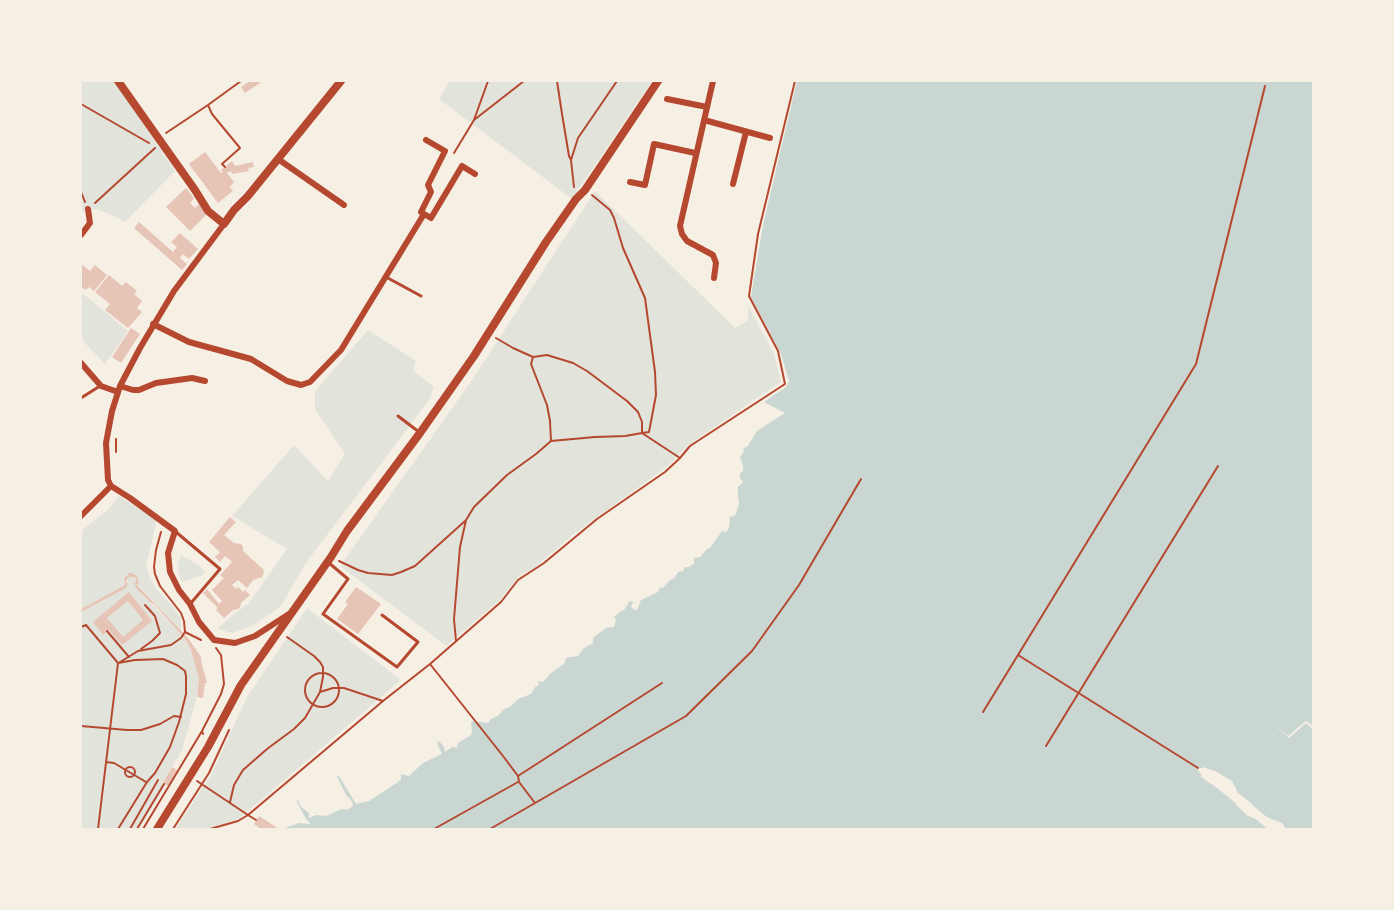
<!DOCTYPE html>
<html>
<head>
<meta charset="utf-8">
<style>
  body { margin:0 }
  #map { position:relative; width:1394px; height:910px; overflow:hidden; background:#f6efe4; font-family:Raleway,sans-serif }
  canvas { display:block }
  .frame { position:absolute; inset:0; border:82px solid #f6efe4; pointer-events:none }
</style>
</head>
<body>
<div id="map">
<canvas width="1394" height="910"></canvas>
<div class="frame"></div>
</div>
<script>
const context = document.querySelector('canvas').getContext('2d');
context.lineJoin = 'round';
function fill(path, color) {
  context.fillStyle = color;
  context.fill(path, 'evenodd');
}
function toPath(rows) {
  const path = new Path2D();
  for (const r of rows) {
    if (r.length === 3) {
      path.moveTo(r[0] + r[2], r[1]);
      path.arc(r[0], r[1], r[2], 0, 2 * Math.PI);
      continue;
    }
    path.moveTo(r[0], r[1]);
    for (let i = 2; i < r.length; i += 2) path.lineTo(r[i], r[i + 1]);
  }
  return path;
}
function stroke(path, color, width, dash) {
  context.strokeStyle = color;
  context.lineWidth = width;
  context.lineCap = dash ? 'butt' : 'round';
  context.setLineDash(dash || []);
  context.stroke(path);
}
fill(toPath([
  [81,81,114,81,175,171,125,222,110,214,95,209,88,209,83,212,81,210],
  [450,81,652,81,572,199,439,99],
  [595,191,735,328,748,320,748,305,774,354,781,382,687,446,668,466,575,533,534,568,520,575,500,600,446,646,340,566,470,383],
  [81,292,128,331,105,364,81,339],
  [368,330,416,361,413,371,434,387,429,400,308,560,280,607,254,625,233,633,217,629,229,618,249,603,287,549,232,516,294,445,328,481,345,454,315,409,315,391],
  [119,496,157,520,146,566,150,578,157,590,174,608,181,618,181,631,138,585,139,582,137,576,132,573,126,575,124,578,125,585,81,609,81,531,109,509],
  [181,555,199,565,205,572,203,575,182,582,178,572,178,563],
  [129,577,134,577,136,579,136,586,186,640,191,650,199,679,196,700,182,750,163,783,166,785,139,829,81,829,81,612,126,587,127,579],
  [307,608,401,680,239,819,206,829,175,829,211,775,247,697]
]), '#e2e4dc');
fill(toPath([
  [797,81,1313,81,1313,726,1306,721,1288,736,1271,722,1289,738,1306,723,1313,729,1313,829,1286,829,1282,823,1264,816,1251,803,1238,793,1232,781,1217,772,1203,767,1201,777,1211,784,1232,793,1237,806,1248,816,1265,822,1272,829,282,829,299,823,310,824,305,817,297,802,297,798,301,807,309,813,309,818,316,815,326,816,342,809,347,810,352,807,353,805,351,800,346,795,337,776,339,776,356,804,369,801,398,782,401,779,401,774,409,776,423,763,442,754,437,743,439,741,444,747,445,752,452,747,457,748,458,743,471,735,472,731,471,724,472,721,488,723,491,719,498,716,503,710,511,706,518,699,531,694,535,687,539,685,538,681,543,682,551,673,564,664,566,658,578,656,584,648,593,643,593,638,606,628,614,627,616,620,614,617,621,611,624,610,628,604,629,601,634,602,632,604,631,607,635,610,637,610,641,600,658,592,660,587,663,588,671,579,674,579,678,572,683,571,685,567,690,567,691,565,694,564,694,558,700,557,707,549,710,548,722,531,726,532,729,528,730,521,729,516,732,517,736,514,739,503,738,495,738,487,743,482,740,478,740,473,743,471,743,466,740,457,744,451,743,448,747,447,757,431,785,413,764,402,786,387,789,381,781,354,751,297,763,225]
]), '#c9d6d2');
fill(toPath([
  [1198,768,1203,768,1208,772,1205,771,1204,776,1212,782,1232,790,1276,824,1268,821,1275,829,1268,829,1202,776,1198,770]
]), '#f6efe4');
fill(toPath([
  [250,81,263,81,245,93,241,87],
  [205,152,221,173,223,172,221,170,232,161,235,166,253,162,254,167,248,168,249,171,233,174,230,171,227,173,234,182,230,187,233,191,218,203,189,164],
  [186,188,194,198,190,203,195,208,199,204,206,215,190,231,166,207],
  [139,222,173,252,177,247,171,242,180,233,198,249,189,259,183,254,180,258,187,264,182,270,134,228],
  [81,264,90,271,95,265,107,275,94,291,89,287,86,290,83,288,81,291],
  [109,275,122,286,126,282,137,291,134,294,142,301,137,308,142,312,128,328,105,310,110,304,95,292],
  [131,328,140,334,121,363,112,357],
  [230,517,236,522,224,535,234,543,241,544,243,547,243,551,264,570,263,575,261,578,257,578,256,580,254,579,247,588,238,580,232,585,236,589,238,587,243,592,245,590,250,595,241,603,240,608,235,610,234,609,224,618,216,610,218,608,203,593,207,589,219,604,222,601,212,590,224,578,220,575,232,562,225,556,220,562,215,557,220,552,209,542],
  [129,573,132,573,137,576,139,583,137,585,188,638,201,657,201,661,207,683,205,683,203,698,197,697,199,679,191,650,186,640,154,604,149,601,136,588,134,581,136,583,136,579,134,577,129,577,127,579,126,581,127,584,128,583,126,588,81,612,81,609,125,585,124,578],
  [356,587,381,604,358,634,337,619,348,604,345,602],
  [129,592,152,621,122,645,109,630,103,635,93,622],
  [128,601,143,620,123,637,107,618],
  [172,767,177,770,168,786,163,783],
  [259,816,279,829,261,829,254,824]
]), '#e6c5b7');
stroke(toPath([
  [488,81,474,120,524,81],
  [557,81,562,114,569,156,571,160],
  [81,104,149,143],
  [208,105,241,81],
  [166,133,208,105,212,114,240,148,222,164,225,167],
  [454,153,474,120],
  [574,187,571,160,578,138,617,81],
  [81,192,85,202],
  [592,195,610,210,614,218,623,248,645,298,655,372,656,395,649,432,642,433,680,458],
  [95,203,155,148],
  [533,357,531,364,547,405,550,421,551,441],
  [116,452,116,439],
  [339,561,358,570,368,573,392,575,401,572,415,566,465,521],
  [81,627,86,625,118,663,98,829],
  [107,631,129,657],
  [185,632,201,640],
  [456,641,454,619,460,547,466,520,474,507,507,475,536,454,551,441,595,437,625,436,642,433,642,422,638,412,627,401,587,371,573,363,547,355,533,357,513,348,496,338],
  [141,649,152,641,160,633,155,616,145,605],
  [1018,655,1196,364,1265,86],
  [120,662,138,651,171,645,181,638,185,632,184,621,181,613,160,586,155,574,154,567,156,550,161,532],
  [118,663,135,660,163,659,177,665,185,671,186,676,186,694,179,722,170,747,155,773,147,782,118,829],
  [430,664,503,756,518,776,519,782,535,803],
  [322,690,17],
  [320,692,333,688,344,688,383,701],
  [983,712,1018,655,1198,768],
  [81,726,127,730,141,730,160,724,174,716,181,717],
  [203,734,202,731,221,694,224,684,221,655,216,648],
  [1046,746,1218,466],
  [106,762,114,763,146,782],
  [130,772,5],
  [518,776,662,683],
  [197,781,248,815,383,701,430,664,501,602,518,580,544,563,597,519,665,472,680,458,690,446,785,384,778,351,749,296,758,234,795,81],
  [230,802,234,785,243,770,267,749,294,729,305,718,320,692,323,677,323,667,320,662,314,656,287,637],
  [130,829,158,780],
  [137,829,164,784],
  [143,829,202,731],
  [173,829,209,773,229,730],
  [210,829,238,821,248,815,256,820],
  [434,829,518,782],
  [490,829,686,716,752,651,799,585,861,479]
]), '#b5482f', 2);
stroke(toPath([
  [386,277,421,296],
  [81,398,100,386],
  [398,416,419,432],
  [176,532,220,569,191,603],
  [329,563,348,579,323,614,397,667,418,642,382,615]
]), '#b5482f', 3);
stroke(toPath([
  [713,81,680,226,682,234,687,241,713,255,716,263,714,278],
  [667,99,707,107],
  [704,120,770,138],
  [278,159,344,205],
  [630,182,645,185,654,144,695,153],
  [733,184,746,132],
  [424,214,421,212,431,192,428,185,445,151,426,140],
  [81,235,90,223,88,209],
  [153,324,189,342,251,359,287,381,301,385,310,382,341,350,424,214,431,218,462,166,475,174],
  [81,363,101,386,118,392],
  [120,386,133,390,139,390,156,383,192,378,205,381],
  [111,486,108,480,106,443,112,411,120,386,140,348,174,291,224,224],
  [111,486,130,498,175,531,168,553,170,572,179,590,190,604,199,622,214,640,235,643,255,636,289,614],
  [81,516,111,486]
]), '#b5482f', 6);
stroke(toPath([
  [118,81,195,190,208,211,224,224,234,210,248,196,341,81],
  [157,829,208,747,241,685,331,557,347,531,420,433,474,356,546,242,576,199,585,190,658,81]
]), '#b5482f', 8);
</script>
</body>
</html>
